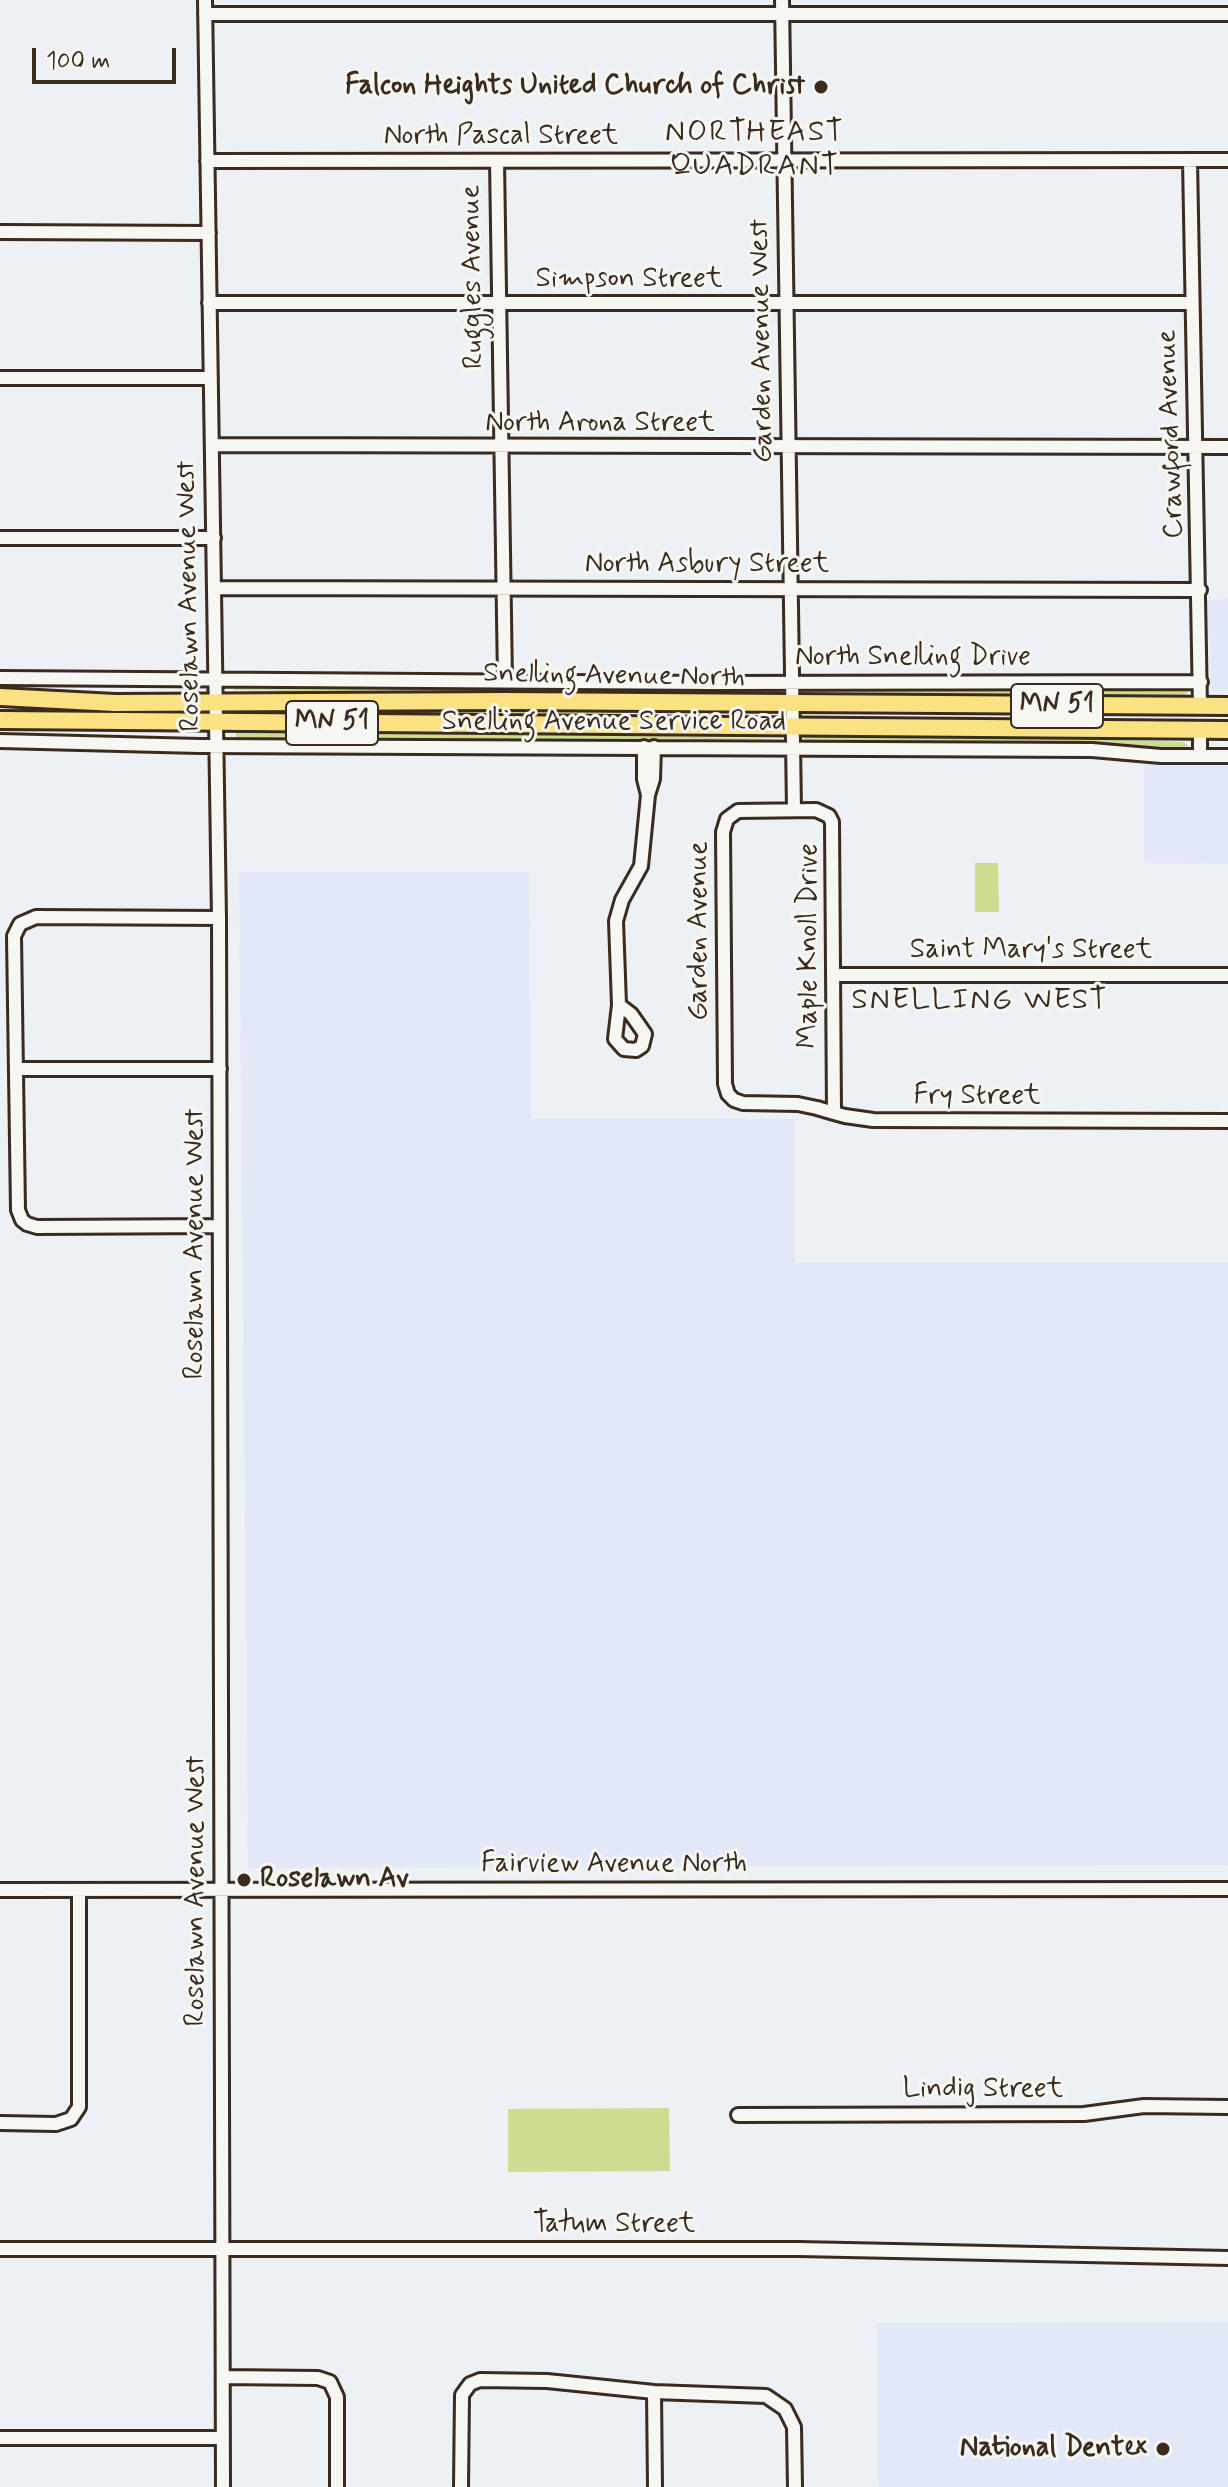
<!DOCTYPE html>
<html>
<head>
<meta charset="utf-8">
<style>
  body { margin:0 }
  #map { position:relative; width:1228px; height:2487px; overflow:hidden; background:#edf0f4; font-family:Mynerve,sans-serif }
  canvas { display:block }
  .scale { position:absolute; left:32px; top:48px; width:144px; height:36px; box-sizing:border-box; border:4px solid #3b2a1e; border-top:0; padding-left:10px; font-size:24px; line-height:28px; white-space:nowrap; color:#3b2a1e; -webkit-text-stroke:6px #f6f6f2; paint-order:stroke }
</style>
</head>
<body>
<div id="map">
<canvas width="1228" height="2487"></canvas>
<div class="scale">100 m</div>
</div>
<script>
const context = document.querySelector('canvas').getContext('2d');
context.lineJoin = 'round';
function fill(path, color) {
  context.fillStyle = color;
  context.fill(path, 'evenodd');
}
function toPath(rows) {
  const path = new Path2D();
  for (const r of rows) {
    path.moveTo(r[0], r[1]);
    for (let i = 2; i < r.length; i += 2) path.lineTo(r[i], r[i + 1]);
  }
  return path;
}
function stroke(path, color, width, dash) {
  context.strokeStyle = color;
  context.lineWidth = width;
  context.lineCap = dash ? 'butt' : 'round';
  context.setLineDash(dash || []);
  context.stroke(path);
}
function label(font, color, halo, rows, align = 'center') {
  context.font = font + ' Mynerve,sans-serif';
  context.lineWidth = 6;
  context.setLineDash([]);
  context.textBaseline = 'middle';
  context.strokeStyle = halo;
  context.fillStyle = color;
  for (const [text, x, y, turn = 0] of rows) {
    context.save();
    context.translate(x, y);
    context.rotate((+turn || 0) * Math.PI / 180);
    context.textAlign = isNaN(turn) ? turn : align;
    if (halo) context.strokeText(text, 0, 0);
    context.fillText(text, 0, 0);
    context.restore();
  }
}
fill(toPath([
  [1228,599,1228,691,1211,691,1207,600],
  [1144,761,1228,763,1228,864,1144,863],
  [239,872,529,872,531,1119,795,1119,795,1263,1228,1263,1228,1865,248,1868],
  [1228,2322,1228,2487,878,2487,877,2323]
]), '#e2e8f7');
fill(toPath([
  [233,685,777,688,779,692,776,695,391,693,234,690],
  [835,687,1117,690,1185,688,1188,693,1184,696,962,695,803,691,805,688],
  [442,710,626,710,626,715,569,718,385,717,385,713],
  [236,733,624,735,781,739,262,740,236,740],
  [806,736,1033,737,1184,742,1188,746,1184,750,1158,750,1087,744,805,741,803,739],
  [975,863,998,863,999,912,975,912],
  [669,2108,670,2171,508,2172,508,2109]
]), '#ccdd92');
const minor = toPath([
  [205,0,219,918,223,2487],
  [782,0,794,809],
  [205,14,1228,14],
  [1190,160,1200,706],
  [207,161,1228,160],
  [497,161,505,681],
  [0,232,209,233],
  [209,303,1192,303],
  [0,378,211,378],
  [212,445,1228,447],
  [0,538,214,538],
  [214,588,1200,590],
  [0,678,712,683,1201,682],
  [0,741,200,746,1092,750,1161,756,1228,756],
  [644,747,644,779,648,795],
  [1200,756,1200,730],
  [219,918,36,917,20,924,14,936,18,1210,22,1220,27,1224,37,1227,219,1226],
  [834,975,1228,975],
  [619,1005,631,1014,645,1034,642,1046,636,1050,624,1049,615,1039,619,1005,616,921,622,900,641,866,648,795,653,779,654,747],
  [17,1069,220,1069],
  [834,1113,832,822,829,816,816,810,738,811,727,819,723,832,725,1084,728,1094,734,1100,743,1103,798,1104,817,1108,834,1113,845,1116,873,1120,1228,1121],
  [0,1890,1228,1889],
  [738,2115,1084,2114,1144,2106,1228,2107],
  [0,2123,56,2124,71,2119,79,2107,79,1891],
  [0,2249,799,2249,1228,2258],
  [223,2377,318,2378,330,2382,337,2397,337,2487],
  [654,2392,655,2487],
  [0,2438,223,2438],
  [461,2487,462,2395,470,2384,480,2380,547,2381,654,2392,766,2396,785,2409,794,2427,795,2487]
]);
const major = toPath([
  [0,697,115,703,505,701,1228,706],
  [0,720,1228,730]
]);
stroke(minor, '#3b2a1e', 18);
stroke(major, '#3b2a1e', 22);
stroke(minor, '#f6f6f2', 12);
stroke(major, '#fae181', 16);
for (const [x, y, r, color] of [
  [821,87,8,"#3b2a1e"],
  [244,1880,8,"#3b2a1e"],
  [1163,2449,8,"#3b2a1e"]
]) {
  const dot = new Path2D();
  dot.arc(x, y, r, 0, 2 * Math.PI);
  context.fillStyle = color;
  context.fill(dot);
  stroke(dot, '#f6f6f2', 3);
}
for (const [x, y, w] of [
  [1057,706,92],
  [332,723,92]
]) {
  const box = new Path2D();
  box.roundRect(x - w / 2, y - 22, w, 44, 6);
  context.fillStyle = '#f6f6f2';
  context.fill(box);
  stroke(box, '#3b2a1e', 2);
}
label('bold 26px', '#3b2a1e', null, [
  ["MN 51",1057,706],
  ["MN 51",332,723]
]);
label('bold 28px', '#3b2a1e', '#f6f6f2', [
  ["Falcon Heights United Church of Christ",805,87],
  ["Roselawn Av",260,1880,"left"],
  ["National Dentex",1147,2449]
], 'right');
label('28px', '#3b2a1e', '#f6f6f2', [
  ["North Pascal Street",501,137],
  ["Ruggles Avenue",474,277,-91],
  ["Simpson Street",629,280],
  ["Garden Avenue West",763,341,-91],
  ["North Arona Street",600,424],
  ["Crawford Avenue",1172,434,-92],
  ["North Asbury Street",707,565],
  ["Roselawn Avenue West",190,596,-91],
  ["North Snelling Drive",913,658],
  ["Snelling Avenue North",614,677,1],
  ["Snelling Avenue Service Road",614,723],
  ["Garden Avenue",700,931,-90],
  ["Maple Knoll Drive",810,946,-90],
  ["Saint Mary's Street",1031,951],
  ["Fry Street",977,1097],
  ["Roselawn Avenue West",196,1244,-90],
  ["Fairview Avenue North",614,1865],
  ["Roselawn Avenue West",197,1891,-90],
  ["Lindig Street",983,2090],
  ["Tatum Street",614,2225]
]);
context.letterSpacing = '2px';
label('30px', '#3b2a1e', '#f6f6f2', [
  ["NORTHEAST",755,134],
  ["QUADRANT",755,168],
  ["SNELLING WEST",980,1002]
]);
context.letterSpacing = '0px';
</script>
</body>
</html>
